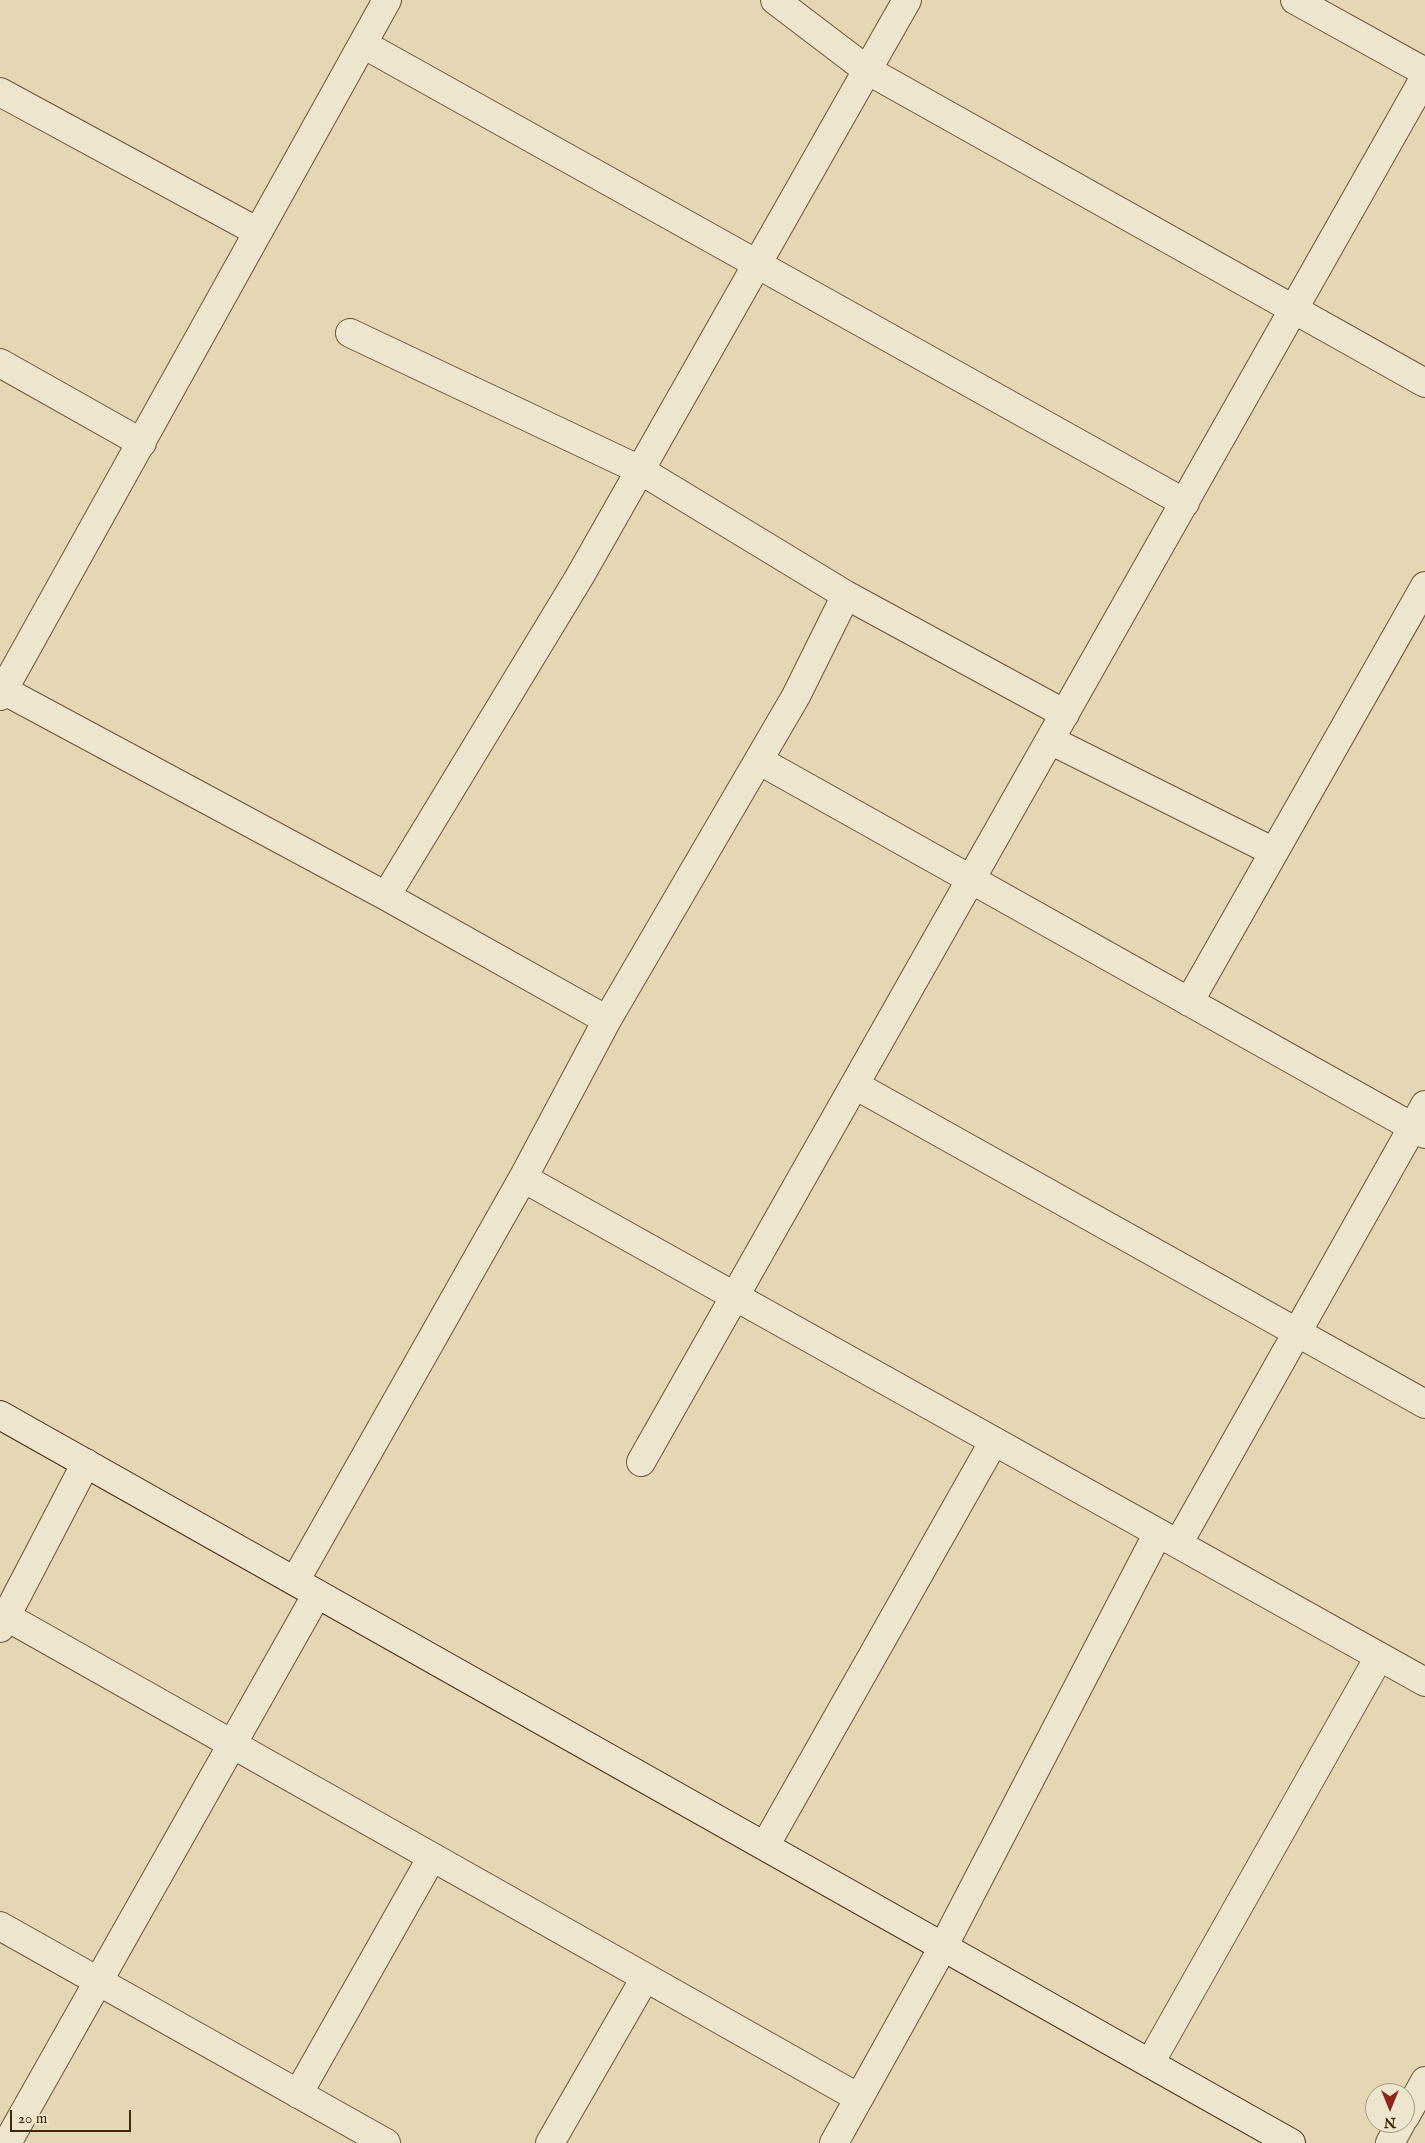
<!DOCTYPE html>
<html>
<head>
<meta charset="utf-8">
<style>
  body { margin:0 }
  #map { position:relative; width:1425px; height:2143px; overflow:hidden; background:#e5d7b4; font-family:"IM FELL English",serif }
  canvas { display:block }
  .north { position:absolute; left:1365px; top:2083px; width:50px; height:50px; box-sizing:border-box; background:#eee5ce; border:1px solid #aa9980; border-radius:50%; rotate:180deg; font-size:14px; font-weight:700; line-height:20px; text-align:center; color:#45280c }
  .north::after { content:''; display:block; margin:auto; width:18px; height:22px; background:#8f2418; clip-path:polygon(50% 0,100% 100%,50% 72%,0 100%) }
  .scale { position:absolute; left:10px; top:2110px; width:121px; height:22px; box-sizing:border-box; border:2px solid #45280c; border-top:0; padding-left:6px; font-size:15px; line-height:18px; white-space:nowrap; color:#45280c; -webkit-text-stroke:4px #eee5ce; paint-order:stroke }
</style>
</head>
<body>
<div id="map">
<canvas width="1425" height="2143"></canvas>
<div class="north">N</div>
<div class="scale">20 m</div>
</div>
<script>
const context = document.querySelector('canvas').getContext('2d');
context.lineJoin = 'round';
function toPath(rows) {
  const path = new Path2D();
  for (const r of rows) {
    path.moveTo(r[0], r[1]);
    for (let i = 2; i < r.length; i += 2) path.lineTo(r[i], r[i + 1]);
  }
  return path;
}
function stroke(path, color, width, dash) {
  context.strokeStyle = color;
  context.lineWidth = width;
  context.lineCap = dash ? 'butt' : 'round';
  context.setLineDash(dash || []);
  context.stroke(path);
}
const street = toPath([
  [775,0,867,70,1425,383],
  [1295,0,1425,72],
  [363,44,1185,503],
  [0,92,258,232],
  [350,333,640,470,846,595,1065,714],
  [0,363,142,443],
  [3,690,386,896,607,1020],
  [0,696,387,0],
  [1050,740,1274,852],
  [760,761,1425,1134],
  [386,896,580,576,907,0],
  [1189,1002,1425,586],
  [855,1085,1425,1404],
  [523,1178,1425,1682],
  [641,1462,1425,77],
  [1178,1544,1425,1105],
  [295,1581,523,1178,607,1020,796,696,846,595],
  [0,1613,859,2098],
  [0,1628,86,1463],
  [765,1846,994,1441],
  [0,1926,386,2143],
  [1150,2063,1379,1657],
  [298,2094,432,1857],
  [1405,2117,1425,2081],
  [7,2143,317,1594],
  [550,2143,645,1978],
  [834,2143,943,1947,1158,1533],
  [1390,2143,1401,2123]
]);
const secondary = toPath([
  [0,1415,1291,2143]
]);
stroke(street, '#6d5436', 30);
stroke(secondary, '#45280c', 30);
stroke(street, '#eee5ce', 28);
stroke(secondary, '#eee5ce', 28);
</script>
</body>
</html>
